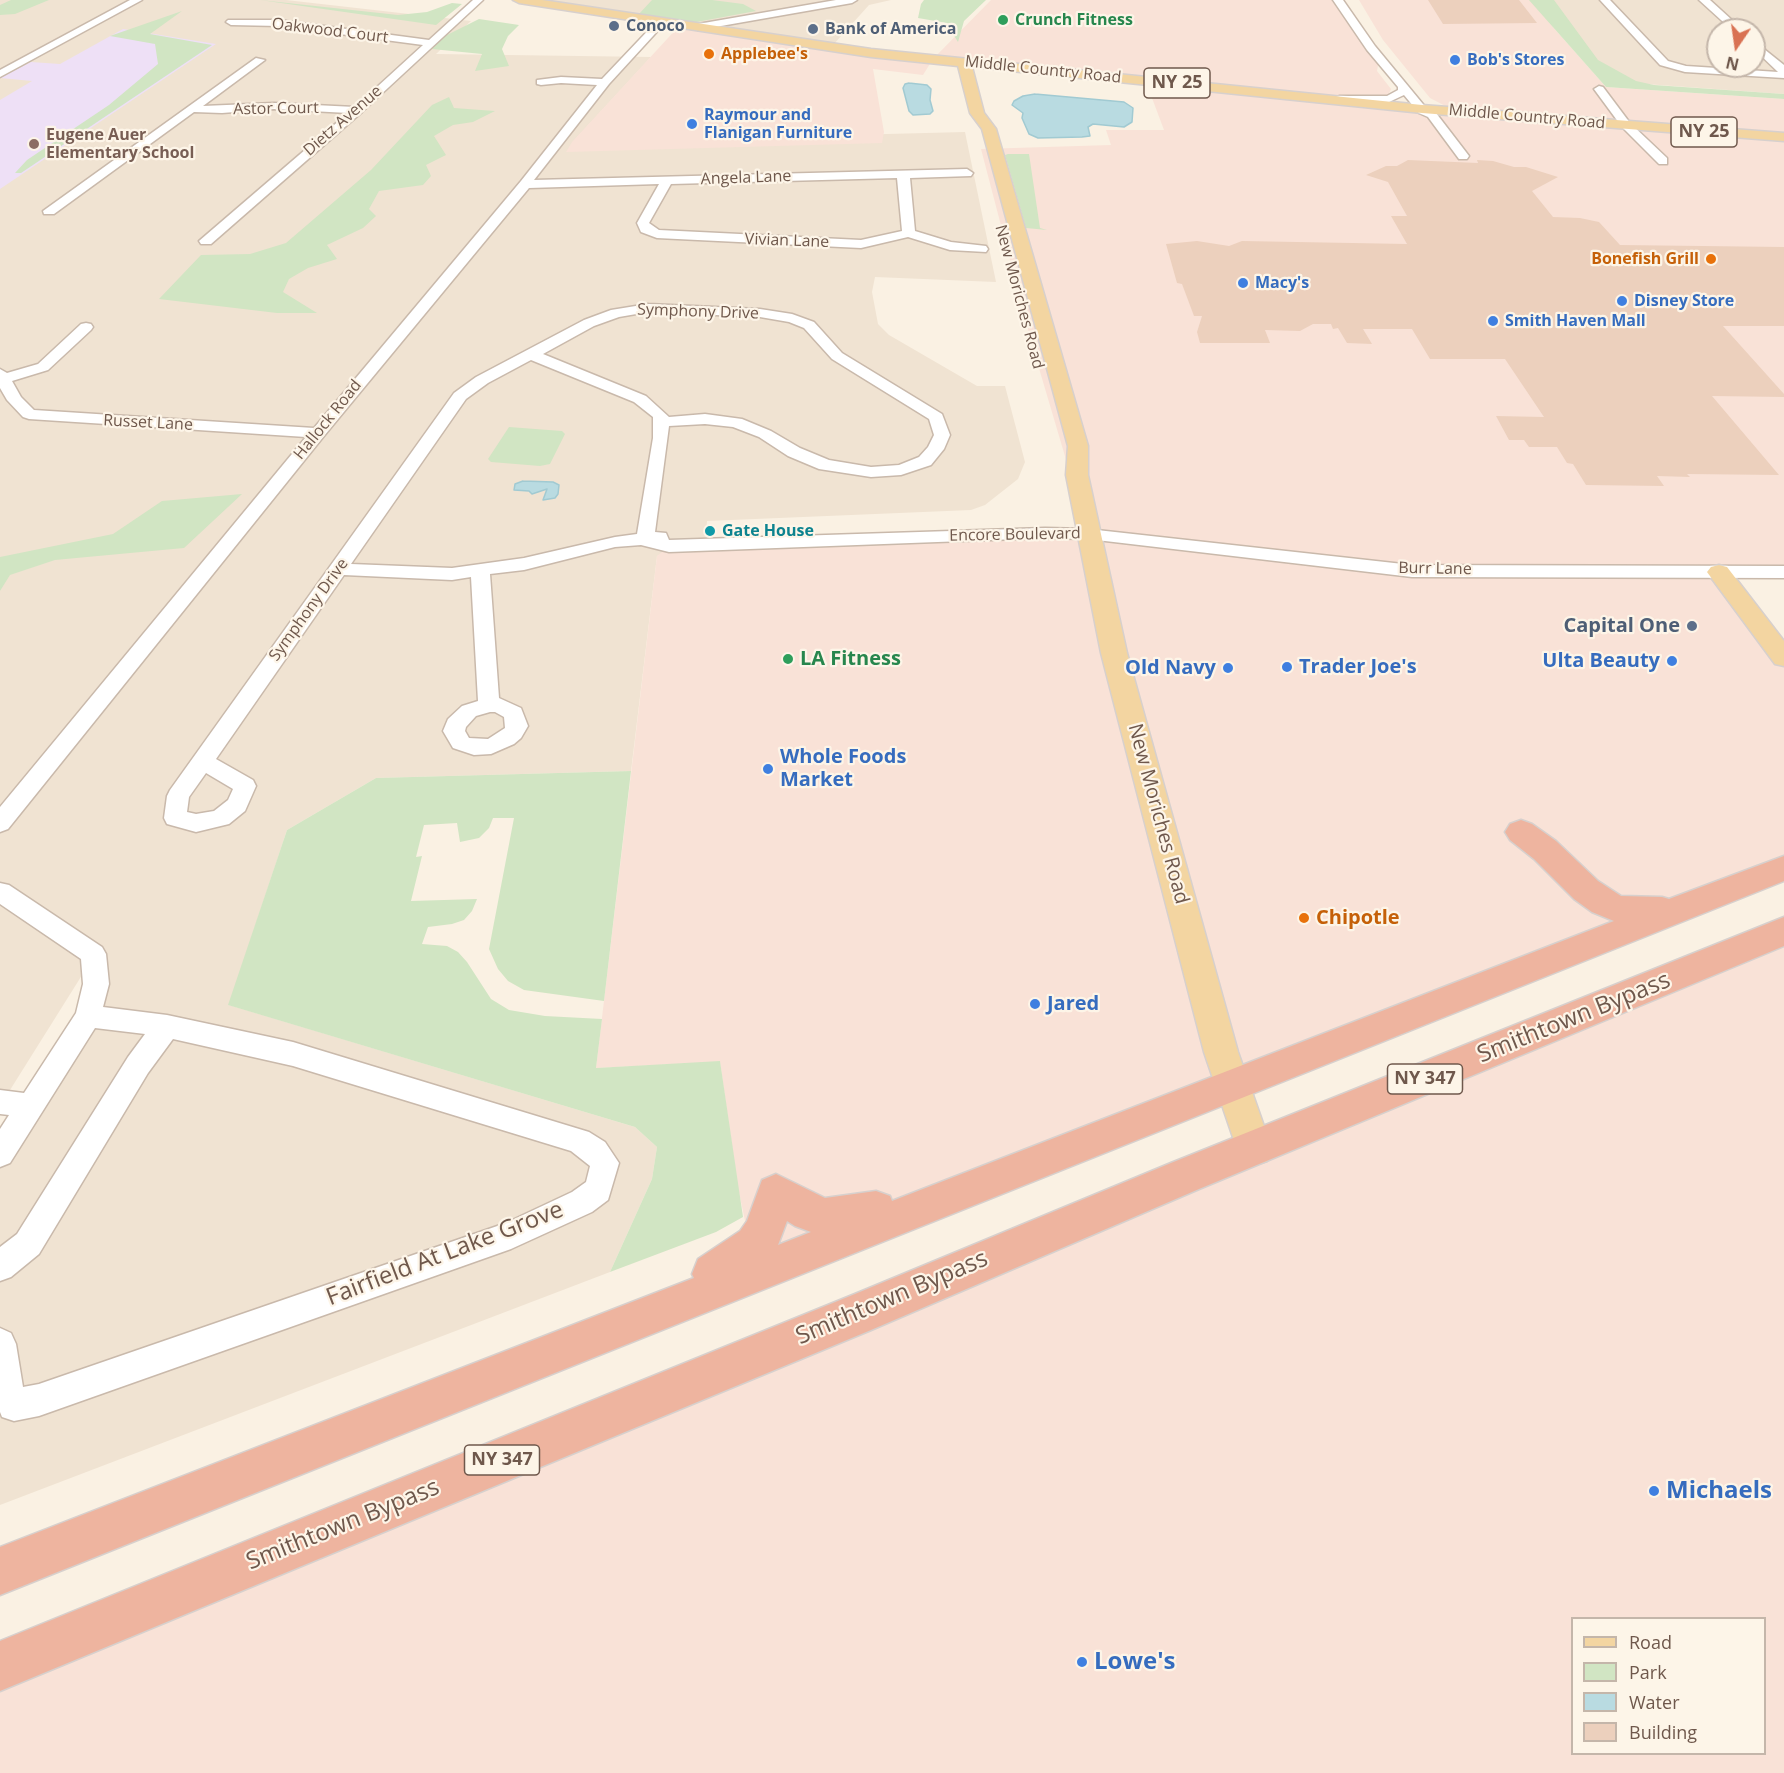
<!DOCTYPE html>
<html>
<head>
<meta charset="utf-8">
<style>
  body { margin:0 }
  #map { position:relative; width:1784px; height:1773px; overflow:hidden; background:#faf1e3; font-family:"Open Sans",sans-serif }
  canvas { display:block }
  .legend { position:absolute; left:1571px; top:1617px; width:195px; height:138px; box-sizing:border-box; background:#fdf5e8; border:2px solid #c4b6aa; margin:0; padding:8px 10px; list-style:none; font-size:18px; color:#6f584c }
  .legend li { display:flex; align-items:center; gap:12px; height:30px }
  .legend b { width:30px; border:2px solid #c4b6aa }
  .north { position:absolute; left:1706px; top:18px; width:60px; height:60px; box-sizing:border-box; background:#fdf5e8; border:2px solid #c4b6aa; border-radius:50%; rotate:193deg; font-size:16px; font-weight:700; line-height:24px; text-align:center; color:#6f584c }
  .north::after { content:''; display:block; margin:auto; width:21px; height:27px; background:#d97253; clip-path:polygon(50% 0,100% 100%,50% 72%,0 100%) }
</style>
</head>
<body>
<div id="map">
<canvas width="1784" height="1773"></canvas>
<ul class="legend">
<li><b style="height:8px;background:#f3d5a1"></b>Road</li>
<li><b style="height:16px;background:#d1e5c3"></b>Park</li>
<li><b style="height:16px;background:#b9dbe1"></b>Water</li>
<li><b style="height:16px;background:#ecd0bd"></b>Building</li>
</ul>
<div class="north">N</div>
</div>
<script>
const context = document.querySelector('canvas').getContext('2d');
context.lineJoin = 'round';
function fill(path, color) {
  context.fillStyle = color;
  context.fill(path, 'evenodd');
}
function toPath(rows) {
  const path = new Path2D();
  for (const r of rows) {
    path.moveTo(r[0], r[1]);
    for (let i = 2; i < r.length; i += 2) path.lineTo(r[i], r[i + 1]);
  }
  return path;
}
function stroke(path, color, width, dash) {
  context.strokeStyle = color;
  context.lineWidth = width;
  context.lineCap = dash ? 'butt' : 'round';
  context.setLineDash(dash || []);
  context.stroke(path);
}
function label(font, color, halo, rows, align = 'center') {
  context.font = font + ' "Open Sans",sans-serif';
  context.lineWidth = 4.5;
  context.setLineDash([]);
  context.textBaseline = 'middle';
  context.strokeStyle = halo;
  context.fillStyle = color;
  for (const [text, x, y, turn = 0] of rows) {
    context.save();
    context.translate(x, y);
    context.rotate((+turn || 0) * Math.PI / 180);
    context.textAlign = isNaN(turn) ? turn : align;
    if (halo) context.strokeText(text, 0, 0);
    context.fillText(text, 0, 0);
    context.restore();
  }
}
fill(toPath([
  [0,0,286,0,471,21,436,54,651,57,573,142,965,132,996,282,875,277,872,292,878,324,889,335,977,386,1005,386,1025,462,1018,479,985,505,971,510,707,521,705,545,657,556,631,771,376,778,287,830,229,1005,635,1127,657,1147,652,1179,610,1272,0,1505,0,1154,88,1016,94,956,0,1106],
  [539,0,891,0,869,5,833,45],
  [1521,0,1784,0,1784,94,1618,82],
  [1718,30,1754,30,1754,66,1718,66]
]), '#f0e3d2');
fill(toPath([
  [991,0,1339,0,1379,60,1377,71,1391,89,1387,98,1377,103,1455,111,1430,98,1383,40,1359,0,1529,0,1606,87,1784,99,1784,572,1720,572,1784,658,1784,868,756,1272,738,1188,720,1062,596,1068,657,556,669,546,1088,534,1033,348,981,149,1111,145,1106,130,1164,130,1149,90,1150,81,933,59,923,75,873,69,884,132,882,143,566,152,572,142,680,25,933,59],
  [1784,931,1784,1773,0,1773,0,1666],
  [1572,1618,1764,1618,1764,1754,1572,1754]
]), '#f9e2d7');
fill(toPath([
  [123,29,216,44,0,189,0,100,32,81,0,78,31,62,60,64]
]), '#eee0f6');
fill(toPath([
  [11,0,49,0,15,14,0,15,0,5],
  [260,0,398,15,427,12,452,3,462,4,436,25],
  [652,0,712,0,743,4,756,11,691,23,639,14],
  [924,0,986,0,964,21,958,42,953,34,954,28,947,23,918,18,921,4],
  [1529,0,1554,0,1598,60,1636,81,1654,85,1784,94,1784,99,1606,87],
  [182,11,150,34,212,45,21,173,15,173,27,160,109,105,158,64,155,44,110,36],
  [479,19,519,25,508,36,502,49,509,66,475,71,482,54,432,49,443,37],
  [449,97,454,108,495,111,473,122,453,125,434,136,446,155,426,165,431,176,423,185,379,191,369,209,376,216,363,228,327,245,337,259,308,268,289,279,283,292,317,313,277,313,159,299,201,255,250,254,286,243,371,170,432,105],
  [1008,154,1029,154,1040,228,1047,230,1026,228,1005,155],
  [509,427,562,431,565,434,550,464,540,466,491,462,488,459],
  [242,494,184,548,55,560,10,575,0,591,0,557,113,534,162,501],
  [631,771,604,1001,524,990,508,981,498,969,489,949,514,818,493,818,489,828,479,838,460,842,457,823,424,825,416,857,422,856,411,901,477,899,472,911,464,920,452,924,428,927,422,944,447,946,458,952,467,962,491,999,509,1010,545,1016,602,1019,596,1068,720,1061,743,1217,716,1232,610,1272,652,1179,657,1147,635,1127,228,1005,287,830,376,778]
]), '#d1e5c3');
const water = toPath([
  [909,83,927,85,931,89,930,100,933,111,930,114,913,115,909,111,903,88,905,84,909,83],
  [1035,94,1124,102,1133,108,1132,122,1124,127,1093,124,1088,127,1090,136,1082,137,1038,138,1029,134,1022,118,1023,113,1012,105,1014,101,1023,96,1035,94],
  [523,481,553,482,559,485,558,494,555,498,543,500,547,489,532,494,529,491,514,490,515,484,523,481]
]);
fill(water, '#b9dbe1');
stroke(water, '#a1cad2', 1.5);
fill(toPath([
  [1428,0,1519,0,1537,23,1443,24],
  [1408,160,1478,163,1477,160,1493,161,1514,167,1526,167,1558,177,1532,191,1553,217,1580,218,1599,222,1620,245,1784,247,1784,326,1723,326,1784,394,1784,397,1712,396,1779,475,1687,474,1690,477,1657,476,1664,486,1586,485,1573,464,1567,463,1557,447,1529,447,1524,440,1509,440,1496,416,1544,417,1505,359,1430,359,1412,329,1363,329,1372,344,1347,343,1338,328,1333,329,1331,324,1313,324,1300,331,1265,330,1270,343,1200,343,1197,332,1202,316,1194,316,1182,284,1177,283,1166,244,1197,241,1229,246,1242,241,1407,244,1391,216,1407,216,1388,182,1366,175,1386,166,1397,166]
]), '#ecd0bd');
const minor = toPath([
  [130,0,142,0,0,77,0,70,130,0],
  [473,0,483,0,362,112,211,244,201,244,199,241,348,113,274,109,222,113,194,112,54,214,44,214,43,211,256,58,265,60,203,106,274,103,355,107,423,45,279,26,231,25,226,22,228,20,279,20,429,40,473,0],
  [836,0,857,0,852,3,698,30,693,27,698,24,836,0],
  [1333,0,1343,0,1375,46,1427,109,1436,113,1469,156,1467,159,1459,159,1428,117,1419,113,1404,95,1389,102,1336,101,1336,97,1340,96,1387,96,1398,90,1398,87,1367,50,1333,0],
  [1600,0,1610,0,1668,61,1686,66,1778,72,1754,49,1754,41,1784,65,1784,78,1685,72,1660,65,1600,0],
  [1699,0,1710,0,1743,30,1732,30,1699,0],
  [661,19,666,22,664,24,609,84,534,180,967,169,973,173,971,176,910,178,915,231,951,242,986,246,988,249,986,252,950,250,908,237,861,248,657,238,641,232,637,223,659,184,529,188,324,436,8,829,0,832,0,807,306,437,29,419,23,417,7,400,0,388,0,369,7,373,38,364,81,324,86,323,91,324,93,327,91,330,48,370,12,381,21,397,34,410,314,428,521,181,597,85,561,83,541,85,537,84,537,80,561,77,602,79,658,20,661,19],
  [897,178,902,231,861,240,659,230,649,223,671,184,897,178],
  [1599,86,1603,87,1630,123,1667,158,1667,164,1659,164,1622,127,1594,89,1599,86],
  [648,304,760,309,792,314,814,322,842,353,942,414,950,435,944,449,931,465,901,475,871,477,819,469,788,456,759,437,733,427,705,424,669,426,655,532,666,533,669,540,1045,528,1088,529,1412,565,1784,566,1784,578,1412,577,1088,539,1045,538,669,552,641,545,615,547,524,570,490,574,499,698,521,708,528,726,521,738,514,744,491,754,474,755,453,748,443,731,448,719,462,706,478,701,471,577,452,580,344,575,216,759,253,780,256,786,245,811,229,824,196,832,167,824,164,818,167,796,170,790,454,393,476,377,584,320,611,310,648,304],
  [648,312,760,317,789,322,804,328,832,359,929,419,934,435,928,447,919,457,899,465,871,467,829,460,800,448,771,431,742,419,705,414,669,417,646,396,543,354,594,326,619,317,648,312],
  [531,360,634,402,653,417,653,438,637,534,615,537,524,558,452,568,351,564,466,399,488,383,531,360],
  [490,712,495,712,504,717,505,728,488,739,469,738,465,731,466,727,476,716,490,712],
  [206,773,233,789,228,800,214,811,196,814,187,812,189,797,206,773],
  [0,883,9,885,102,947,106,954,109,984,103,1007,167,1015,293,1042,589,1132,605,1142,619,1163,608,1200,592,1212,511,1249,39,1416,14,1421,2,1417,0,1412,0,1328,11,1333,16,1344,23,1387,39,1384,506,1223,572,1192,586,1182,590,1166,571,1151,293,1066,173,1039,148,1073,39,1254,11,1277,0,1281,0,1247,17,1234,128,1057,145,1034,95,1028,10,1163,0,1167,0,1129,9,1115,0,1114,0,1090,24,1093,76,1013,83,984,81,959,0,904,0,883]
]);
const major = toPath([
  [513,0,542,0,871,49,1422,105,1784,133,1784,141,1422,113,972,67,984,113,996,129,1088,446,1088,475,1127,653,1238,1052,1272,1149,1267,1161,1254,1165,1241,1161,1204,1052,1101,653,1066,475,1068,446,982,129,970,113,958,66,871,57,519,3,513,0],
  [1719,565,1727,567,1784,641,1784,666,1775,664,1707,572,1711,567,1719,565]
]);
const highway = toPath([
  [1521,820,1532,824,1556,841,1598,881,1621,896,1662,897,1669,899,1784,856,1784,881,0,1595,0,1547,694,1278,692,1274,698,1259,740,1231,747,1221,762,1180,776,1174,825,1198,876,1191,890,1196,892,1201,1614,921,1592,912,1574,899,1534,859,1510,840,1505,832,1510,824,1521,820],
  [787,1221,795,1226,811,1232,778,1245,787,1221],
  [1784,917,1784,946,1199,1189,871,1330,0,1691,0,1641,855,1294,1171,1163,1784,917]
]);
stroke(minor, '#c9b9ab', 3);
stroke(major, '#d7d0cd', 3);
stroke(highway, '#d7d0cd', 3);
fill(minor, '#fff');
fill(major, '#f3d5a1');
fill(highway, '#eeb49f');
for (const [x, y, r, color] of [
  [1003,20,6,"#2e9e5b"],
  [614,26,6,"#5c6f8a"],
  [813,29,6,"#5c6f8a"],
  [709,54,6,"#e8710a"],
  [1455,60,6,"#3f7fe0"],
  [692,124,6,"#3f7fe0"],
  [34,144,6,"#8d6e63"],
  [1711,259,6,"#e8710a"],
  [1243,283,6,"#3f7fe0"],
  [1622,301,6,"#3f7fe0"],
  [1493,321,6,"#3f7fe0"],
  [710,531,6,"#0f9aa8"],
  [1692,626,6,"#5c6f8a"],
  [788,659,6,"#2e9e5b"],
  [1672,661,6,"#3f7fe0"],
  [1287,667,6,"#3f7fe0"],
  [1228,668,6,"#3f7fe0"],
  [768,769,6,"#3f7fe0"],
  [1304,918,6,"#e8710a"],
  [1035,1004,6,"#3f7fe0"],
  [1654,1491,6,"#3f7fe0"],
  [1082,1662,6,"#3f7fe0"]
]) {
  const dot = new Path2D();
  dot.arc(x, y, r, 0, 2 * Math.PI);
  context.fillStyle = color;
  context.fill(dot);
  stroke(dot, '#fdf5e8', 2);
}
label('bold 16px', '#27864d', '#fdf5e8', [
  ["Crunch Fitness",1015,20]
], 'left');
label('bold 16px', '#4e5e75', '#fdf5e8', [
  ["Conoco",626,26],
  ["Bank of America",825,29]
], 'left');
label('16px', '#6f584c', '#fdf5e8', [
  ["Oakwood Court",330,31,7],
  ["Middle Country Road",1043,70,6],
  ["Astor Court",276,109,-1],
  ["Middle Country Road",1527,117,5],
  ["Dietz Avenue",343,121,-41],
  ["Angela Lane",746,178,-2],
  ["Vivian Lane",787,241,2],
  ["New Moriches Road",1019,297,75],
  ["Symphony Drive",698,312,2],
  ["Hallock Road",328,420,-51],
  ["Russet Lane",148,423,3],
  ["Encore Boulevard",1015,535,-1],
  ["Burr Lane",1435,569,1],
  ["Symphony Drive",309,610,-54]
]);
label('bold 16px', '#c56008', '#fdf5e8', [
  ["Applebee's",721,54],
  ["Bonefish Grill",1699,259,"right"]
], 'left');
label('bold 16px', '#366cbe', '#fdf5e8', [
  ["Bob's Stores",1467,60],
  ["Raymour and",704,115],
  ["Flanigan Furniture",704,133],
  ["Macy's",1255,283],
  ["Disney Store",1634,301],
  ["Smith Haven Mall",1505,321]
], 'left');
label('bold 16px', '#785e54', '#fdf5e8', [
  ["Eugene Auer",46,135],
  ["Elementary School",46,153]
], 'left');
label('bold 16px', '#0d838f', '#fdf5e8', [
  ["Gate House",722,531]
], 'left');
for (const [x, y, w] of [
  [1177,83,66],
  [1704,132,66],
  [1425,1079,75],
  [502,1460,75]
]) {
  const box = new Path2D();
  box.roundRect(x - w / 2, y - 15, w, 30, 4.5);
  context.fillStyle = '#fdf5e8';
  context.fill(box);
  stroke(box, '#6f584c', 1.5);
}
label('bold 18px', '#6f584c', null, [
  ["NY 25",1177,83],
  ["NY 25",1704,132],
  ["NY 347",1425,1079],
  ["NY 347",502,1460]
]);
label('bold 20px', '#4e5e75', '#fdf5e8', [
  ["Capital One",1680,626]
], 'right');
label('bold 20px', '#27864d', '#fdf5e8', [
  ["LA Fitness",800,659]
], 'left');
label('bold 20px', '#366cbe', '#fdf5e8', [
  ["Ulta Beauty",1660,661,"right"],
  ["Trader Joe's",1299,667],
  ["Old Navy",1216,668,"right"],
  ["Whole Foods",780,757],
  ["Market",780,780],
  ["Jared",1047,1004]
], 'left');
label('20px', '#6f584c', '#fdf5e8', [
  ["New Moriches Road",1158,814,75]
]);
label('bold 20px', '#c56008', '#fdf5e8', [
  ["Chipotle",1316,918]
], 'left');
label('24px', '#6f584c', '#fdf5e8', [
  ["Smithtown Bypass",1574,1018,-22],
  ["Fairfield At Lake Grove",445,1254,-21],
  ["Smithtown Bypass",892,1298,-23],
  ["Smithtown Bypass",343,1525,-22]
]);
label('bold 24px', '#366cbe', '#fdf5e8', [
  ["Michaels",1666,1491],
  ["Lowe's",1094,1662]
], 'left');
</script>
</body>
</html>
